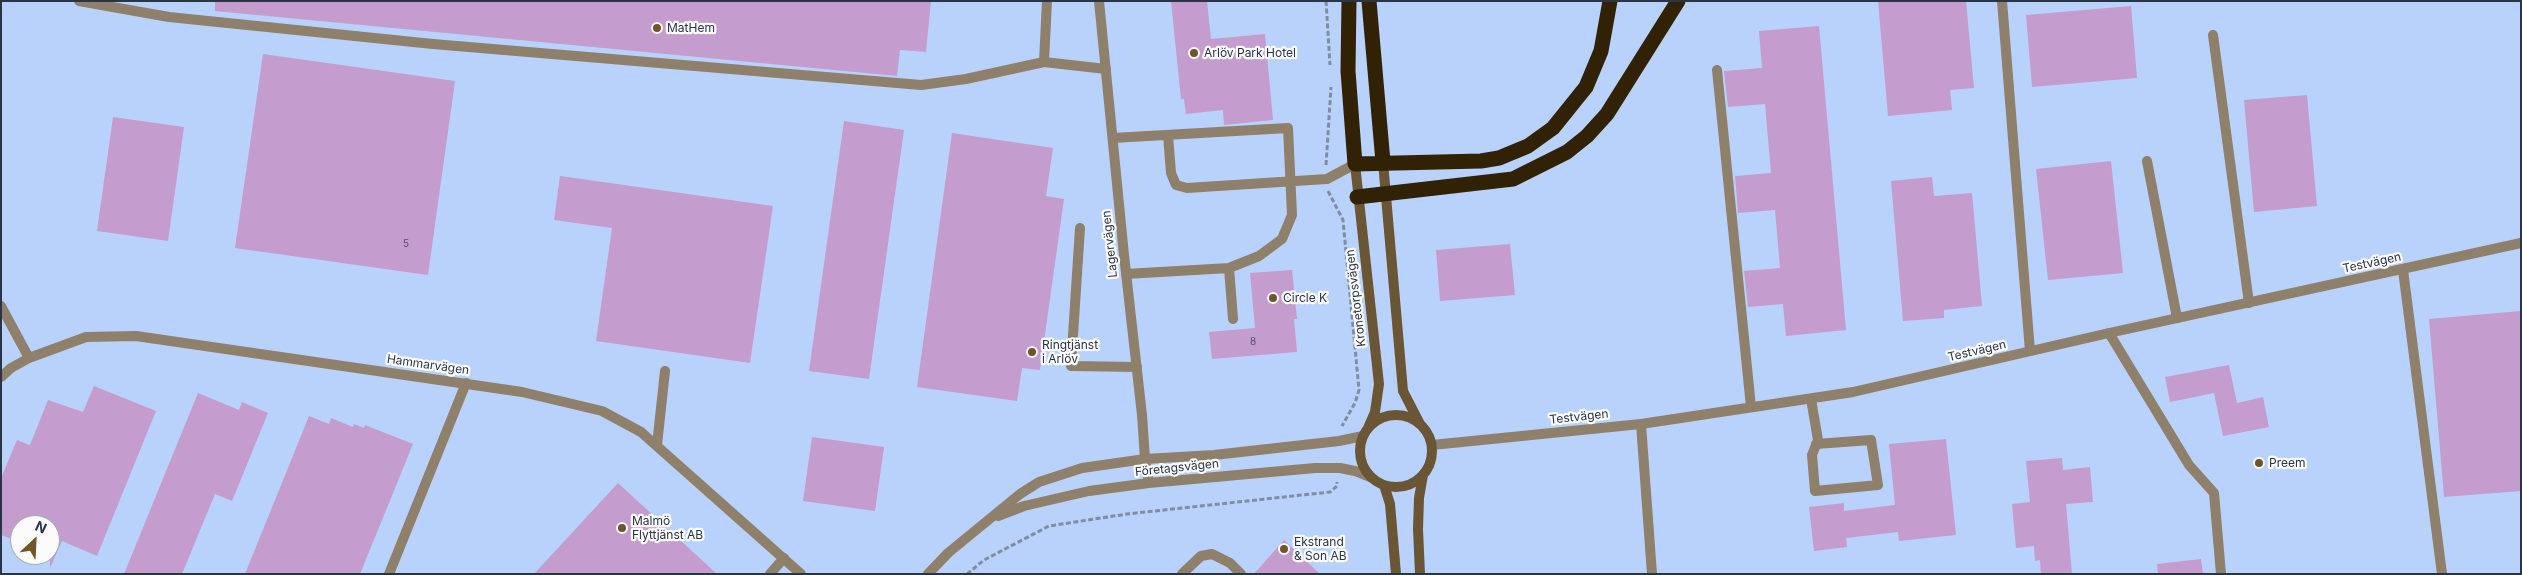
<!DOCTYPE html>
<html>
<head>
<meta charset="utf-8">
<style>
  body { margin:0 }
  #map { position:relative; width:2522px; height:575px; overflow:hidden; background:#cbdbf6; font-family:Inter,sans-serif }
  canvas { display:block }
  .frame { position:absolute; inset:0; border:2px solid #293445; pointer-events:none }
  .north { position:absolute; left:10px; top:515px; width:50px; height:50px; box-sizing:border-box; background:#fbfbfb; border:1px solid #a7abb2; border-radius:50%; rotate:25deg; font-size:14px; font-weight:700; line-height:20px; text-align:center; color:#293445 }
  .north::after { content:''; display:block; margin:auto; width:18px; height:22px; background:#6f5527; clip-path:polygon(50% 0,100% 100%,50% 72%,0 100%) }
</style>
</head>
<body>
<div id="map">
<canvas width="2522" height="575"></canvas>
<div class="frame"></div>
<div class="north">N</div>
</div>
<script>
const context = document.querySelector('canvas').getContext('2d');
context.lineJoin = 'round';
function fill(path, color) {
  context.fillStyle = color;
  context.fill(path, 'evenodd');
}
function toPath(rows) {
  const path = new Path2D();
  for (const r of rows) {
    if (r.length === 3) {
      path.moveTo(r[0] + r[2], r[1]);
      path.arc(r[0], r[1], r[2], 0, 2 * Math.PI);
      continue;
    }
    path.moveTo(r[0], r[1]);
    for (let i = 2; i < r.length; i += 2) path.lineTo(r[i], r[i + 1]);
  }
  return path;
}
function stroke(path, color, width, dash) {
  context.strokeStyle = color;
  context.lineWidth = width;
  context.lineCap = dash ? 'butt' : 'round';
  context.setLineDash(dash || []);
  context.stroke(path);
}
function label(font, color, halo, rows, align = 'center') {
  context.font = font + ' Inter,sans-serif';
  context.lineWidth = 4.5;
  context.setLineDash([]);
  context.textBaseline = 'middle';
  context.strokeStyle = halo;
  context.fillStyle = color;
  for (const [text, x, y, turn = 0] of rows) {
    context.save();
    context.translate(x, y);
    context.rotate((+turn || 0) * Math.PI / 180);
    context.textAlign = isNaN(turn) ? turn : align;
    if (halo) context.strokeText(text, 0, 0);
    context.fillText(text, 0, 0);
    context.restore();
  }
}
fill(toPath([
  [1,1,2521,1,2521,574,1,574],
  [20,525,50,525,50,555,20,555]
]), '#b9d2fb');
fill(toPath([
  [215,1,931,1,926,52,900,50,897,76,215,11],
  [1171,1,1207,1,1211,39,1265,34,1273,120,1224,125,1223,110,1186,114,1184,99,1181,99],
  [1878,1,1966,1,1974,88,1950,90,1952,110,1888,116],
  [2131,6,2137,78,2032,87,2026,15],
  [1819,26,1846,330,1786,336,1783,304,1748,307,1744,271,1780,268,1775,210,1738,213,1735,176,1771,173,1765,104,1728,107,1724,71,1762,68,1759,31],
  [263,54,455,81,428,275,235,248],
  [2307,95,2317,206,2254,212,2244,100],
  [113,117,184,127,168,241,97,231],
  [844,121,904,130,869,379,809,371],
  [952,133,1053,148,1046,196,1064,199,1040,370,1022,368,1017,401,917,387],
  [2111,161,2123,273,2048,280,2036,169],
  [560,176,773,206,750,363,596,341,612,228,554,220],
  [1932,177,1934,196,1972,193,1982,306,1944,310,1944,318,1903,321,1891,181],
  [1510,244,1515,295,1440,301,1436,250],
  [1292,270,1297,319,1294,319,1297,352,1212,359,1209,332,1255,328,1250,273],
  [2521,311,2521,491,2444,497,2429,319],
  [2229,365,2237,403,2263,397,2269,427,2223,436,2214,393,2170,402,2165,377],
  [94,386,156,411,97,556,62,541,50,568,50,525,20,525,20,542,1,535,1,478,17,440,30,445,48,400,83,412],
  [198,393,239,410,242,402,268,413,232,501,215,494,182,574,124,574],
  [309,416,329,424,331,418,353,427,354,424,364,428,365,425,413,444,360,574,245,574],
  [812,437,884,447,875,511,803,501],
  [1946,439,1956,535,1899,541,1898,532,1846,538,1847,547,1814,551,1809,507,1844,503,1844,511,1895,505,1889,444],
  [2062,458,2063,470,2090,467,2093,502,2066,504,2072,574,2041,574,2040,560,2035,561,2034,546,2016,548,2012,504,2030,502,2026,461],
  [618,483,717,574,534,574],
  [1284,540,1320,574,1254,574],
  [2201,559,2203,574,2158,574,2157,564]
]), '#c49ccd');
stroke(toPath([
  [1326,1,1330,65],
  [1326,165,1331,87],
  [1328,191,1343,220,1359,390,1355,403,1342,426],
  [967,574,984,560,1049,526,1127,514,1330,492,1337,486,1337,482]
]), '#7f8da3', 3, [5, 2.5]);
stroke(toPath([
  [79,1,169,17,433,44,921,85,966,79,1044,62,1106,69],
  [2002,1,2030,351],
  [2213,35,2249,303],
  [1044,62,1047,1],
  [1717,70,1751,407],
  [1168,135,1171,173,1176,185,1187,188,1327,179,1355,164],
  [1113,138,1288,128,1292,215,1282,239,1259,256,1229,268,1126,274],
  [2147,161,2177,318],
  [1080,228,1071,366,1137,367],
  [1229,268,1233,319],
  [2403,270,2442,574],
  [2109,333,2189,465,2214,493,2221,574],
  [1811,399,1818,440,1812,455,1815,491,1878,485,1871,440,1816,444],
  [1641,424,1652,574],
  [657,445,665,371],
  [389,574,466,383],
  [770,574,784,558],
  [1182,574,1201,556,1212,554,1230,563,1241,574]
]), '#8e806a', 10);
stroke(toPath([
  [1099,1,1124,255,1142,415,1145,459,1149,483],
  [1,306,29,358],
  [1,377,11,368,29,358,86,337,136,336,522,392,602,411,641,432,801,574],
  [1432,445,1641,424,1853,392,2109,333,2521,243],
  [998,516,1024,506,1089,491,1149,483,1315,468,1340,468,1355,471,1372,478],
  [928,574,948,553,1020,494,1039,482,1082,468,1145,459,1214,455,1339,441,1363,436]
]), '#8e806a', 10);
stroke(toPath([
  [1383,162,1403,391,1420,424],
  [1355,164,1379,384,1375,412,1368,428],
  [1396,451,36],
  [1384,485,1390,504,1396,574],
  [1420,574,1418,529,1419,498,1423,475]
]), '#6a5634', 10);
stroke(toPath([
  [1349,1,1348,71,1355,164,1481,161,1499,158,1528,146,1553,128,1586,87,1601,51,1610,1],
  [1369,1,1383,162],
  [1357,197,1513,179,1567,152,1587,136,1607,114,1678,1]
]), '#312205', 15);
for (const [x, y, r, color] of [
  [657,28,5,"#6f5527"],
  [1194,53,5,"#6f5527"],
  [1273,298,5,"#6f5527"],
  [1032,352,5,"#6f5527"],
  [2259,463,5,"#6f5527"],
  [622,528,5,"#6f5527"],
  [1284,549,5,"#6f5527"]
]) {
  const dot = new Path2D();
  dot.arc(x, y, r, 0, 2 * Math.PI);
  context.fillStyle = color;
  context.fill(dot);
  stroke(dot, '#fbfbfb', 2);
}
label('10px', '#504e67', null, [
  ["5",406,244],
  ["8",1253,342]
]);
label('12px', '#293445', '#fbfbfb', [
  ["MatHem",667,28],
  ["Arlöv Park Hotel",1204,53],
  ["Circle K",1283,298],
  ["Ringtjänst",1042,345],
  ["i Arlöv",1042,359],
  ["Preem",2269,463],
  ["Malmö",632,521],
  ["Flyttjänst AB",632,535],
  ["Ekstrand",1294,542],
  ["& Son AB",1294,556]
], 'left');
label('12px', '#293445', '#fbfbfb', [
  ["Lagervägen",1110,244,-96],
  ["Testvägen",2372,263,-12],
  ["Kronetorpsvägen",1356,298,-97],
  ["Testvägen",1977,351,-13],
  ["Hammarvägen",428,365,8],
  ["Testvägen",1579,417,-6],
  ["Företagsvägen",1177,468,-6]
]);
</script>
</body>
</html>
